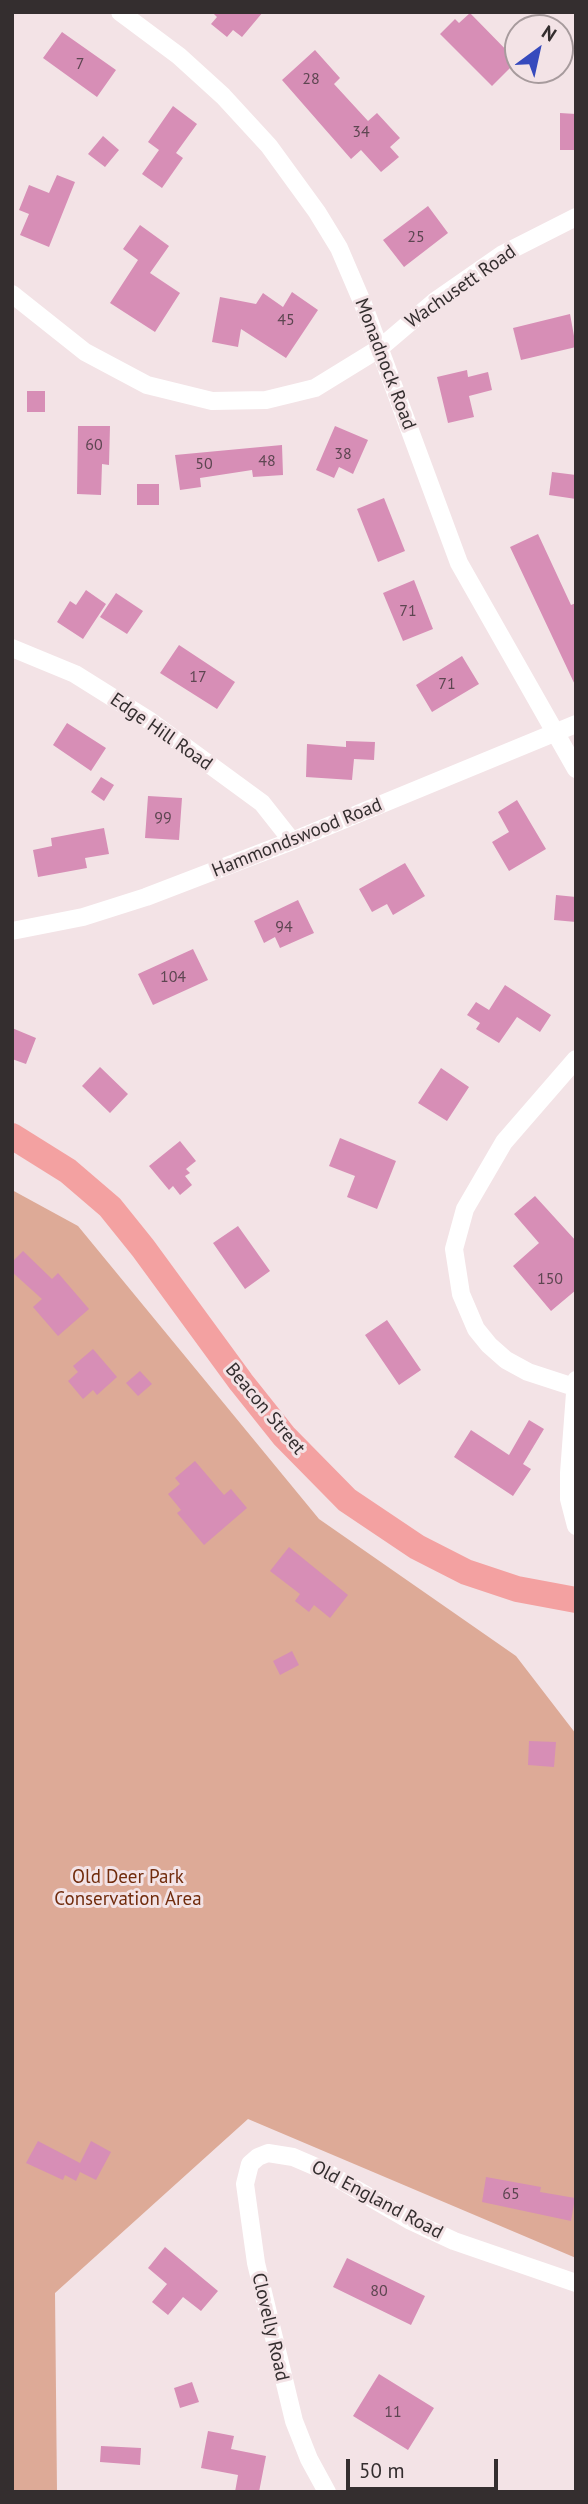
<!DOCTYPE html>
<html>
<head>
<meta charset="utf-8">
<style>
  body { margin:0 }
  #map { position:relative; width:588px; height:2504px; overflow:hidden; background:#f3e3e6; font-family:"PT Sans",sans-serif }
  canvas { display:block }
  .frame { position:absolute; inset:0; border:14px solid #342e2f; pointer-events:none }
  .north { position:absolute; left:504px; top:14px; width:70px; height:70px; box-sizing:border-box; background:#f3e3e6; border:2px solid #a79b9d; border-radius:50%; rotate:33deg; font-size:19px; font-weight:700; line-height:28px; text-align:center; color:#342e2f }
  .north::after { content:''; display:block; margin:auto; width:24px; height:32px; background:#364abd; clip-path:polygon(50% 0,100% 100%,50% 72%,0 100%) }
  .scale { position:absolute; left:346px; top:2459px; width:152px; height:32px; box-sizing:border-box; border:4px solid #342e2f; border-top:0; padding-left:9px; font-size:21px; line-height:24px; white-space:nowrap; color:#342e2f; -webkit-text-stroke:5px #f3e3e6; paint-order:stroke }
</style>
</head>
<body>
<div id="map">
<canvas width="588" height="2504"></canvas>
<div class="frame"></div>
<div class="north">N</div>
<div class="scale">50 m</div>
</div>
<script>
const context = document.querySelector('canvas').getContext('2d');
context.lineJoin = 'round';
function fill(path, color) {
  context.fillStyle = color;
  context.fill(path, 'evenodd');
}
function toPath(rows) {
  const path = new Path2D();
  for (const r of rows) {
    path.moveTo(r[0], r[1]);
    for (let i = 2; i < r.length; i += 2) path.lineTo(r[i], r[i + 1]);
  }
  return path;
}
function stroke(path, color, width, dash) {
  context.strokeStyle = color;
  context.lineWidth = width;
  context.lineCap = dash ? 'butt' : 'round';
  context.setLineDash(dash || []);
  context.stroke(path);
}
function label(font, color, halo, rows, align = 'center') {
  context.font = font + ' "PT Sans",sans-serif';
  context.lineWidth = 6;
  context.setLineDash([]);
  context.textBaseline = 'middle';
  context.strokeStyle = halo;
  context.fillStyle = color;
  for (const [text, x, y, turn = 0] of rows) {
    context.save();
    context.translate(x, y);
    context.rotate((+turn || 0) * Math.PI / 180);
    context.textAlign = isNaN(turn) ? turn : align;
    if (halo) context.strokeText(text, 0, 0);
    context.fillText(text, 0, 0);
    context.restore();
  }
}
fill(toPath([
  [12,1190,78,1226,319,1519,516,1656,576,1734,576,2258,248,2119,55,2293,57,2492,12,2492]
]), '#ddaa97');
fill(toPath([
  [212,12,263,12,242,37,233,30,227,37,211,24,217,17],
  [470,13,517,61,492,86,440,34,455,19,459,23],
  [62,32,116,70,97,97,43,58],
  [315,50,340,78,334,84,368,121,377,113,400,138,390,147,399,157,381,172,361,150,351,159,282,80],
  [173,106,197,124,176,153,183,158,162,188,142,174,159,150,148,142],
  [560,113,576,114,576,150,560,150],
  [103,136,119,150,105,167,88,154],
  [57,175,75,182,49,247,20,235,29,214,19,210,29,185,49,193],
  [428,206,448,233,404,267,383,240],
  [140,225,169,246,150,273,180,293,155,332,110,303,138,260,123,249],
  [292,292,318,310,286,358,241,329,238,347,212,342,220,297,256,304,263,293,283,307],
  [570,314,576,347,521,360,513,328],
  [467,370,468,377,488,372,492,390,469,396,474,417,448,423,437,377],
  [27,391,45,391,45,412,27,412],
  [78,426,110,426,109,465,102,464,101,495,77,494],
  [335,426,368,440,353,474,339,467,334,478,316,470],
  [282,445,283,475,253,477,252,470,200,478,201,487,180,490,175,455],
  [552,472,576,475,576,499,549,495],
  [137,484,159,484,159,505,137,505],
  [384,498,405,551,378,562,357,509],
  [538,534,571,605,576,603,576,687,510,547],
  [414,580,433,629,403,641,383,593],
  [86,590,106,604,83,639,57,622,70,601,76,605],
  [116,593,143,611,127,634,100,617],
  [179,645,235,682,217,709,160,673],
  [462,656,479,684,432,712,416,685],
  [67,723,106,748,91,771,53,745],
  [346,741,375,742,374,760,354,759,352,780,306,777,307,744,346,747],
  [101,777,114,785,104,801,91,792],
  [148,796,182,798,179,840,145,838],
  [517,800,546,849,509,871,492,842,509,832,498,812],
  [104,828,109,854,85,858,87,868,38,877,33,850,52,846,51,838],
  [405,863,425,896,393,915,387,904,372,912,359,889],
  [556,895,576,897,576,922,554,920],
  [298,900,314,933,280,948,275,937,264,943,254,921],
  [193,949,208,980,153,1005,138,974],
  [505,985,551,1015,540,1032,517,1017,499,1043,476,1029,480,1023,467,1015,476,1002,489,1010],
  [12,1028,36,1038,26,1064,12,1059],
  [100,1067,128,1094,110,1113,82,1086],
  [441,1068,469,1087,447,1121,418,1103],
  [340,1138,396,1161,377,1209,347,1197,355,1176,329,1166],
  [180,1141,196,1161,186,1169,190,1173,185,1176,192,1185,180,1195,173,1186,169,1190,149,1166],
  [535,1196,576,1241,576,1290,551,1311,513,1266,539,1243,514,1214],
  [238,1226,270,1271,245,1289,213,1243],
  [23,1251,52,1279,58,1273,89,1309,58,1336,33,1307,42,1299,12,1272,12,1262],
  [387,1320,421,1370,399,1385,365,1335],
  [93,1349,117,1377,97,1395,93,1390,83,1399,68,1381,78,1372,73,1366],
  [140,1371,152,1384,138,1396,126,1383],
  [529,1420,544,1429,523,1464,531,1469,513,1496,454,1457,471,1430,509,1455],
  [195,1461,224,1495,231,1489,247,1508,204,1545,177,1513,181,1510,168,1494,180,1484,175,1478],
  [289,1547,348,1595,330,1618,314,1605,309,1612,295,1601,300,1594,270,1571],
  [292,1651,299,1665,280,1675,273,1661],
  [529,1741,556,1742,554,1767,528,1765],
  [38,2141,80,2163,91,2141,111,2152,96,2180,80,2172,76,2181,65,2175,63,2180,26,2163],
  [486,2177,541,2187,540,2192,575,2198,571,2221,482,2202],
  [165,2247,218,2291,201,2311,183,2297,168,2315,152,2302,167,2284,148,2268],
  [347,2258,425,2296,411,2325,333,2287],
  [379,2374,434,2408,408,2450,353,2416],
  [192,2382,199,2402,180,2408,174,2388],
  [208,2431,234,2436,231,2449,266,2456,259,2492,235,2492,238,2475,201,2468],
  [101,2446,141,2448,140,2465,100,2462]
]), '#d78eb6');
stroke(toPath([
  [120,12,179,56,223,96,269,146,317,212,339,248,363,304,459,563,576,769],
  [12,294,85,352,147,385,212,401,266,400,315,388,380,348,434,302,503,254,576,217],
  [12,648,75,674,150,721,262,803,292,841],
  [12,931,83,917,146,897,292,841,576,724],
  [576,1380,569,1473,569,1499,576,1526],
  [574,1387,528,1372,506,1360,489,1345,476,1329,461,1294,454,1249,465,1209,504,1142,576,1059],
  [327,2492,309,2459,294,2421,256,2263,245,2184,250,2164,258,2157,268,2153,293,2157,321,2169,409,2220,454,2241,576,2283]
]), '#fff', 18);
stroke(toPath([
  [12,1136,68,1171,110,1207,143,1248,241,1382,284,1436,347,1500,417,1547,466,1572,517,1589,576,1600]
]), '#f3a1a1', 26);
label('16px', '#5d4651', null, [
  ["7",80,64],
  ["28",311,79],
  ["34",361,132],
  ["25",416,237],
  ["45",286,320],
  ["60",94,445],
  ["38",343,454],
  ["48",267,461],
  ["50",204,464],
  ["71",408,611],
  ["17",198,677],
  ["71",447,684],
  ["99",163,818],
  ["94",284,927],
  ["104",173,977],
  ["150",550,1279],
  ["65",511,2194],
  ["80",379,2291],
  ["11",393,2412]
]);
label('19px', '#342e2f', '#f3e3e6', [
  ["Wachusett Road",461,287,-35],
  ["Monadnock Road",385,364,69],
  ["Edge Hill Road",161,732,35],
  ["Hammondswood Road",297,838,-22],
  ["Beacon Street",265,1409,50],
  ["Old England Road",377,2200,28],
  ["Clovelly Road",270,2327,77]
]);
label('19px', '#712c0d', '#f3e3e6', [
  ["Old Deer Park",128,1878],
  ["Conservation Area",128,1900]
]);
</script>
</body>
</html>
